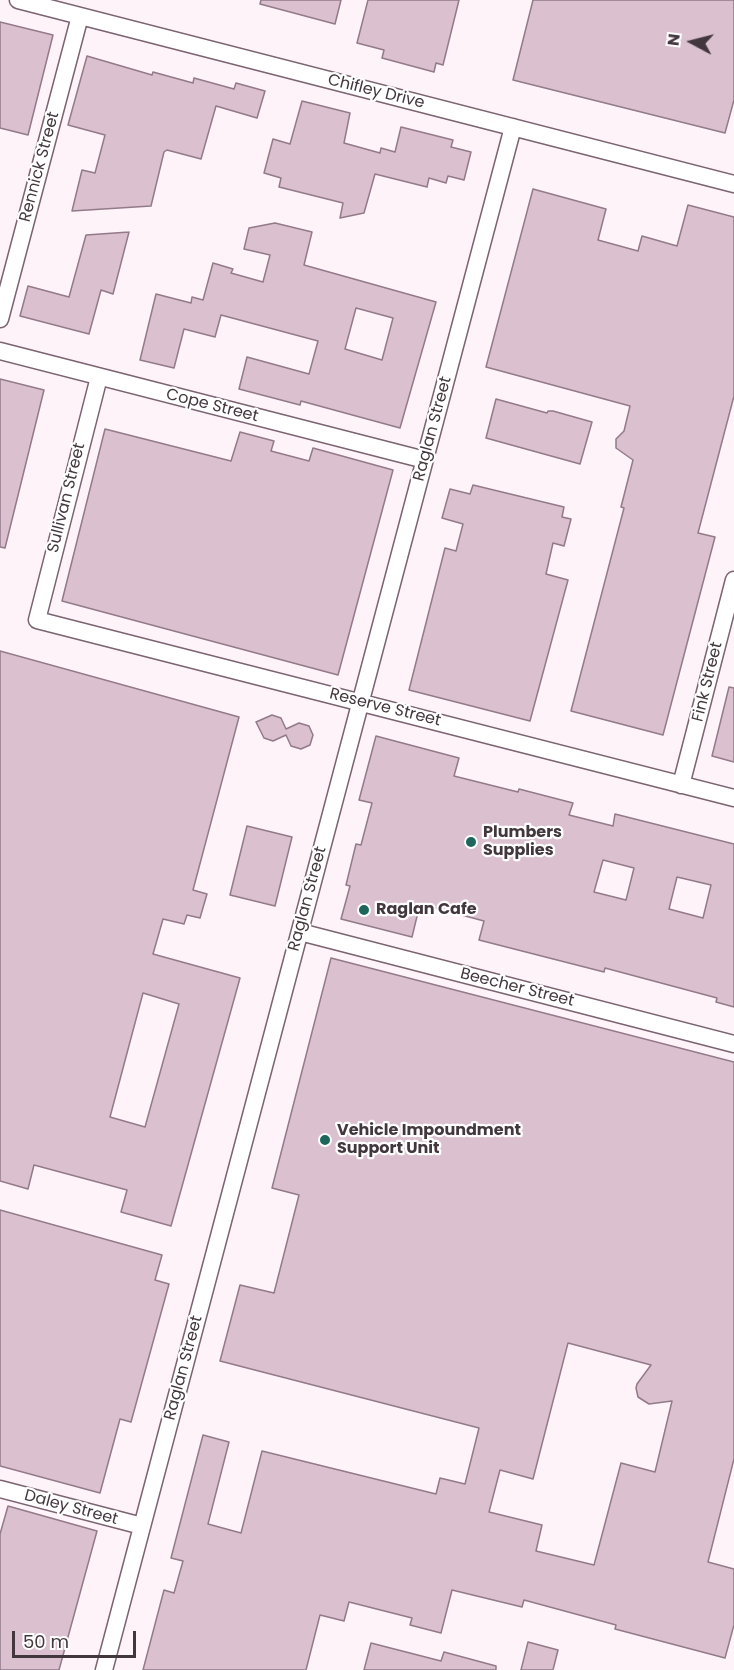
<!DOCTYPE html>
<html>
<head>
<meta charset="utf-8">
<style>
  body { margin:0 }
  #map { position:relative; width:734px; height:1670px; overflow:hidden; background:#fff3fa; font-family:Poppins,sans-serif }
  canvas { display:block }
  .north { position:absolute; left:662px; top:12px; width:60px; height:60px; -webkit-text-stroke:4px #fff; paint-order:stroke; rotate:277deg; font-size:16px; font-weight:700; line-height:24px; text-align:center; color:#42373d }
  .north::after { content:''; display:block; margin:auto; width:21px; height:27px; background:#42373d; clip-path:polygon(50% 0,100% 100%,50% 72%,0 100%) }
  .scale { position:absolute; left:12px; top:1631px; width:124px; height:27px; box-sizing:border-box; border:3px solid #42373d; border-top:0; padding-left:8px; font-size:18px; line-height:21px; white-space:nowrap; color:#42373d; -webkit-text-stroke:4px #fff; paint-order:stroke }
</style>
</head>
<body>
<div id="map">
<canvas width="734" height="1670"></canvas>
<div class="north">N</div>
<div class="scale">50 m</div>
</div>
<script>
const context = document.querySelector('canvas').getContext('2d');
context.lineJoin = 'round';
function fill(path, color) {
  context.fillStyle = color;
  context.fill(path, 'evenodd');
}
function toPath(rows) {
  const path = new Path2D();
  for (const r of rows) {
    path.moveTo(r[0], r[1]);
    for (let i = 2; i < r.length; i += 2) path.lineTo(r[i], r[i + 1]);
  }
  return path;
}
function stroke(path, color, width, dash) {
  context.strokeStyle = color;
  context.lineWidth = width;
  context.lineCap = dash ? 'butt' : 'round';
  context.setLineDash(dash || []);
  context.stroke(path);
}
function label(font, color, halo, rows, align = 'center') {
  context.font = font + ' Poppins,sans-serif';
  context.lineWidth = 4.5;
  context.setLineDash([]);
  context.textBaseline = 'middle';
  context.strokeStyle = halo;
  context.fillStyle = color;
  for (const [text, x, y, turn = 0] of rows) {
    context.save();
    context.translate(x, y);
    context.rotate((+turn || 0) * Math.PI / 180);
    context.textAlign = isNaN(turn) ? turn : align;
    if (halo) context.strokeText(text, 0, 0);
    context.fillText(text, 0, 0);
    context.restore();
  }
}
const building = toPath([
  [261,0,341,0,335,24,260,4,261,0],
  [368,0,459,0,443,65,436,63,434,72,382,58,384,50,357,43,368,0],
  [533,0,734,0,734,100,725,133,513,80,533,0],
  [0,22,53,35,28,135,0,128,0,22],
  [87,56,152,75,153,72,193,83,194,78,234,89,236,83,265,91,257,118,216,106,201,159,167,150,164,152,151,206,72,211,82,170,95,173,105,135,68,125,87,56],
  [302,101,350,113,344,143,380,153,381,148,395,152,401,127,453,140,451,147,471,152,464,180,448,176,446,183,429,178,427,187,375,174,364,213,340,218,343,203,279,187,281,178,264,173,273,139,290,144,302,101],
  [533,189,606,209,598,240,638,251,642,236,677,246,688,205,734,217,734,396,698,533,715,537,663,735,571,711,624,508,621,507,633,460,616,448,616,439,624,431,630,406,486,367,533,189],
  [275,223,312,232,304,265,436,302,400,428,301,401,300,405,239,389,247,357,309,374,318,341,221,315,215,337,184,329,174,368,140,360,156,294,191,303,192,297,203,300,213,263,233,269,231,273,263,282,270,255,244,249,249,228,275,223],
  [356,308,393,318,382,360,345,349,356,308],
  [129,232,113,294,101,290,89,334,20,316,28,286,69,297,86,235,129,232],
  [0,379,44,390,5,548,0,547,0,379],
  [496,399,547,413,548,411,553,411,592,422,580,464,486,438,496,399],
  [105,429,231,461,240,432,274,441,271,451,309,461,313,448,393,470,338,675,62,601,105,429],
  [473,485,564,507,562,517,571,519,564,546,553,543,546,574,568,580,530,721,409,690,445,548,456,551,463,524,442,518,450,489,470,494,473,485],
  [0,651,239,717,193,890,207,894,200,918,187,915,184,924,163,919,153,954,240,978,171,1226,121,1212,127,1190,34,1165,28,1189,0,1181,0,651],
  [143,993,179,1004,145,1127,110,1117,143,993],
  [729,687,734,688,734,762,712,756,729,687],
  [272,715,281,718,286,729,299,723,309,726,313,735,310,745,301,749,291,746,286,735,273,741,264,738,256,722,272,715],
  [376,736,459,758,454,776,518,792,519,789,573,803,569,815,613,826,615,814,734,844,734,1007,716,1002,717,998,605,968,604,972,479,940,484,921,420,904,412,937,341,919,350,886,346,885,356,844,361,845,372,803,359,800,376,736],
  [603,860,634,868,626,900,594,892,603,860],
  [677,877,711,885,703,918,669,909,677,877],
  [247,826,292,837,275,906,230,895,247,826],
  [331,958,734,1062,734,1459,708,1562,734,1569,734,1625,725,1658,615,1629,616,1625,524,1600,522,1607,452,1590,441,1633,410,1625,412,1618,349,1602,344,1621,320,1615,306,1670,143,1670,164,1590,174,1593,183,1561,171,1558,203,1435,229,1442,208,1524,241,1533,262,1451,436,1494,440,1478,465,1484,479,1428,220,1361,240,1285,274,1293,299,1195,272,1188,331,958],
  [568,1343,651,1365,637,1384,636,1388,638,1397,649,1404,672,1401,655,1472,621,1463,594,1565,536,1551,542,1525,489,1512,500,1470,533,1479,568,1343],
  [0,1210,162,1255,155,1280,169,1284,131,1422,120,1419,100,1493,0,1466,0,1210],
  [8,1506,97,1531,59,1670,0,1670,0,1534,8,1506],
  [528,1642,558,1650,553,1670,521,1670,528,1642],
  [371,1643,441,1661,444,1652,496,1666,496,1670,364,1670,371,1643]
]);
fill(building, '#dbc0d0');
stroke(building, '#937a89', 1.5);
const minor = toPath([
  [18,0,734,184],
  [0,319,80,16],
  [0,351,425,460],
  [99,377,37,620,734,798],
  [681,785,734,580],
  [300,932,734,1044],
  [0,1489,142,1526],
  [104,1670,513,127]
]);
stroke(minor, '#7b6371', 19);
stroke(minor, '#fff', 16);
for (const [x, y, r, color] of [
  [471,842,6,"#1e665c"],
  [364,910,6,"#1e665c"],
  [325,1140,6,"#1e665c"]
]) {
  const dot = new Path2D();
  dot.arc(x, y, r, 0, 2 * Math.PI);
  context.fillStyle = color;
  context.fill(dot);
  stroke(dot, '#fff', 2);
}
label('16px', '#42373d', '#fff', [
  ["Chifley Drive",376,92,14],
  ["Rennick Street",40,167,-75],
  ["Cope Street",212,406,14],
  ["Raglan Street",433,429,-75],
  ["Sullivan Street",67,498,-76],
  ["Fink Street",708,682,-76],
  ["Reserve Street",385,708,14],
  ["Raglan Street",308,899,-75],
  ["Beecher Street",517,988,14],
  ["Raglan Street",184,1368,-75],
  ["Daley Street",71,1508,15]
]);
label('bold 16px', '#42373d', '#fff', [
  ["Plumbers",483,833],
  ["Supplies",483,851],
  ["Raglan Cafe",376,910],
  ["Vehicle Impoundment",337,1131],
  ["Support Unit",337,1149]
], 'left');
</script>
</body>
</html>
